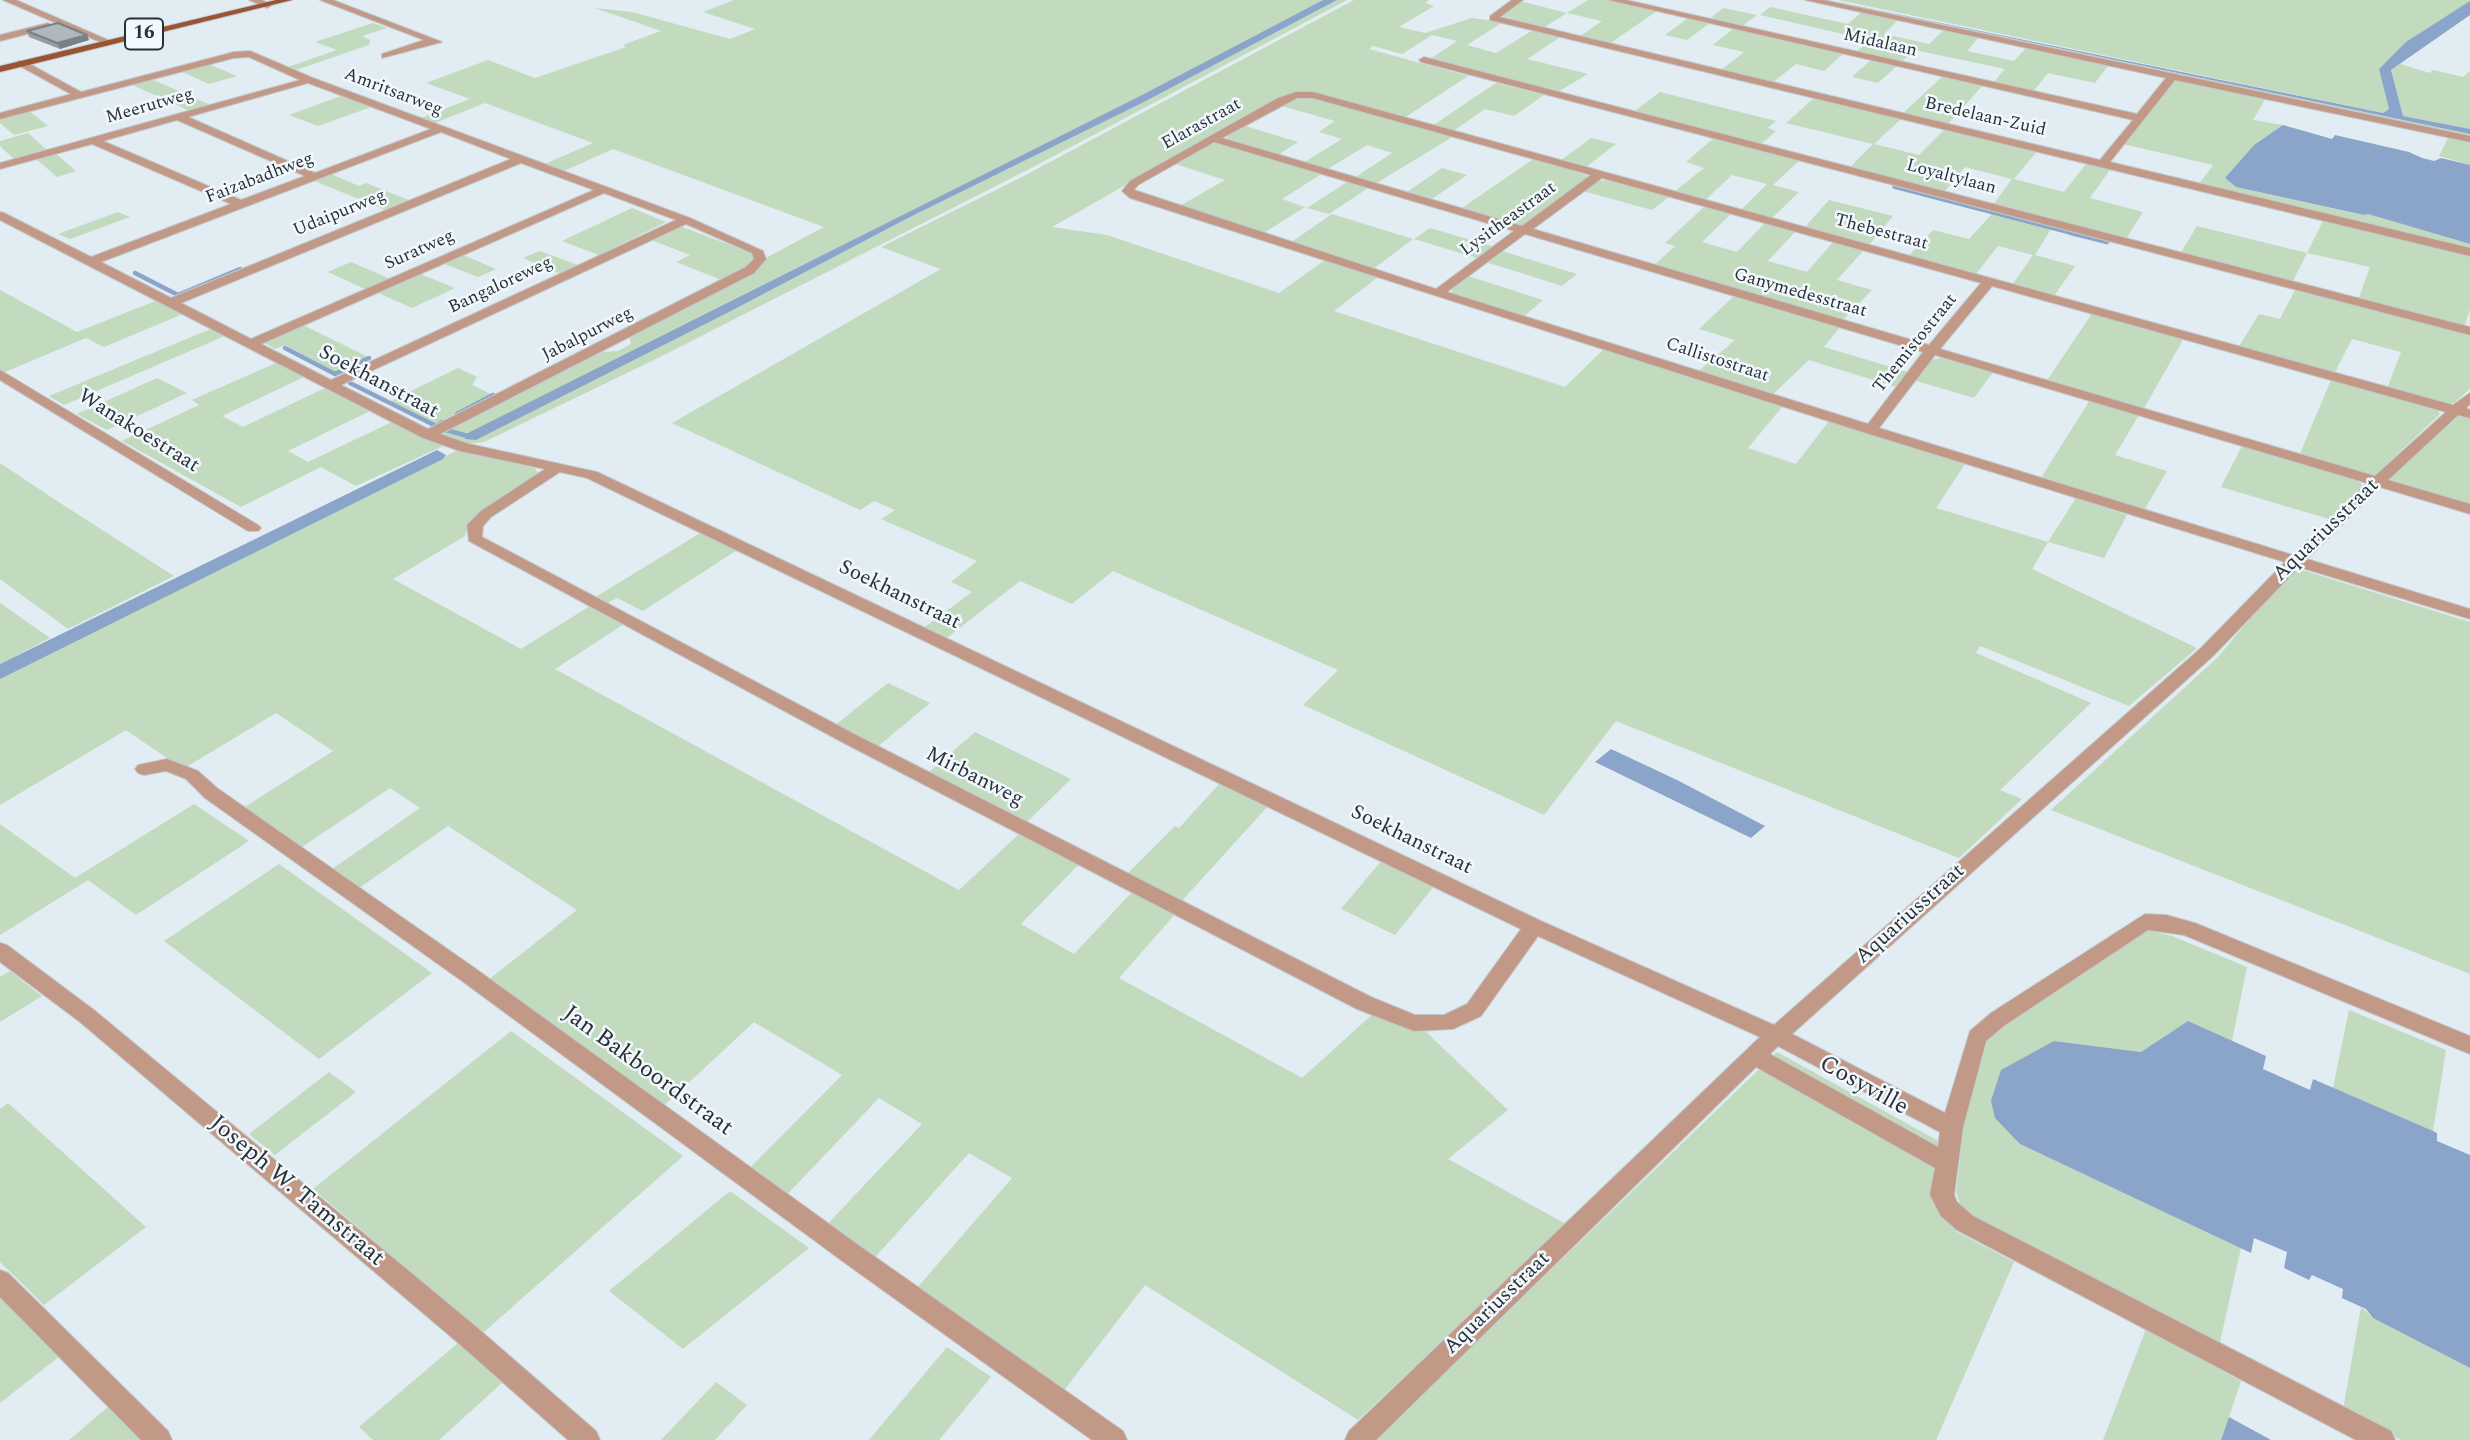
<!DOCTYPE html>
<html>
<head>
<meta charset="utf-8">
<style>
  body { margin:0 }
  canvas { display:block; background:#e2ecf3 }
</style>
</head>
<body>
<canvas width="2470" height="1440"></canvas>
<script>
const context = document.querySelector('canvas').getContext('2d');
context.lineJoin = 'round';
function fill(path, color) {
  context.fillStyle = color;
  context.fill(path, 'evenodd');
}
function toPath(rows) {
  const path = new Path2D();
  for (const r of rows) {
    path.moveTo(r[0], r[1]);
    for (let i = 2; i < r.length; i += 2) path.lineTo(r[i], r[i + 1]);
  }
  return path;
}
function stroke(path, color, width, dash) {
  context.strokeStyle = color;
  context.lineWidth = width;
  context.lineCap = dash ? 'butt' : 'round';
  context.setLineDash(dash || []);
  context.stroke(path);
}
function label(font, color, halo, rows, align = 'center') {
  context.font = font + ' Spectral,serif';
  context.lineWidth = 5;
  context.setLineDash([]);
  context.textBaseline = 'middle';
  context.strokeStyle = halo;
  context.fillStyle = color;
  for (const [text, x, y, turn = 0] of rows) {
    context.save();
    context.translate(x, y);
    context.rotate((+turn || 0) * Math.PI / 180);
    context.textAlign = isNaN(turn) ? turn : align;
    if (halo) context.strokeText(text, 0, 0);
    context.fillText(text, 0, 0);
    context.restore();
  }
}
fill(toPath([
  [734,0,1323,0,1140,96,467,434,466,439,476,440,731,311,908,218,1144,102,1337,0,1347,0,1035,166,662,356,484,442,466,444,442,434,441,432,602,352,618,351,631,344,629,337,749,273,762,260,824,227,613,149,557,174,538,167,593,143,485,103,430,125,416,120,470,99,426,83,488,60,535,78,626,47,623,45,661,31,595,8,632,12,730,39,755,29,703,12],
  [1354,0,1429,0,1425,3,1434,6,1399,27,1425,33,1472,18,1503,22,1467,45,1496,53,1533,30,1562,36,1527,59,1588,74,1556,93,1427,61,1457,41,1432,35,1402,54,1373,46,1369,49,1468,76,1404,118,1298,93,1148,172,1052,227,1107,235,1279,293,1325,260,1378,277,1334,311,1565,387,1604,349,1782,407,1748,448,1796,464,1829,421,1965,464,1936,508,2048,542,2076,498,2127,515,2104,558,2048,542,2032,569,2197,648,2129,706,1980,646,1976,653,2091,703,2000,790,2022,799,1959,858,1616,721,1544,815,1303,705,1338,670,1113,571,1072,604,1020,581,944,640,922,629,972,592,951,582,977,561,881,519,895,510,874,501,860,510,672,423,941,269,881,247,1022,177],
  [1588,0,1608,0,1657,11,1609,44,1579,37,1602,21,1567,13,1543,28,1499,15,1520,1,1567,13],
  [1816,0,1828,0,2470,134,2470,137],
  [1838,0,2470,0,2470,1,2379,68,2389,109,2383,113],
  [1770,7,1848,24,1862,12,1898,20,1884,34,1929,44,1944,30,1979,37,1967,51,2014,61,2026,48,2108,66,2095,83,2048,73,2032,93,1992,84,2005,69,1915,50,1900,63,1855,53,1870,40,1760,15],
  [1723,8,1757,15,1741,27,1710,19],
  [1688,18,1710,23,1687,40,1665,35],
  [373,23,387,28,362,36,370,40,369,45,293,71,285,68,337,50,315,42],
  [1734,28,1844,53,1824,71,1796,64,1772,83,1720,71,1744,52,1713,45],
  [1872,59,1898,65,1878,83,1852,77],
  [206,63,237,76,209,84,178,70],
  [2400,64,2430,73,2433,70,2463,77,2470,71,2470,129,2403,116,2391,70],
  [1944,75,1984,84,1947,125,1902,114],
  [149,78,213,106,192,112,128,83],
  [2176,79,2266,98,2253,120,2283,125,2254,145,2225,178,2236,187,2363,215,2368,214,2470,244,2470,249,2199,184,2213,165,2123,144],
  [1496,83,1544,95,1514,116,1485,109,1452,132,1432,126],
  [1660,92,1776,121,1768,128,1776,131,1759,146,1631,114],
  [341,96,371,107,318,126,289,115],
  [1296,97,1312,97,1454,136,1375,184,1354,178,1392,153,1367,145,1326,170,1303,163,1342,139,1319,132,1335,121,1278,105],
  [1815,97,1902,118,1874,144,1919,155,1946,128,2038,150,2014,179,2064,192,2087,163,2111,168,2090,198,2143,212,2126,239,1993,205,2012,179,1965,167,1944,192,1849,168,1873,144,1786,123],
  [28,110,48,126,14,135,0,123,0,117],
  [1242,125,1298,142,1276,156,1227,141,1228,134],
  [28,133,49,152,16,161,0,146,0,141],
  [2449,136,2470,140,2470,165,2439,156],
  [1591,138,1616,144,1586,167,1560,161],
  [1714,138,1800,160,1773,185,1799,192,1771,219,1740,211,1767,184,1732,175,1704,201,1674,192,1704,168,1686,162],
  [1219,143,1323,173,1282,199,1305,207,1262,234,1178,207,1225,180,1175,164,1210,144],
  [55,153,76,171,57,177,36,159],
  [1535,158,1591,177,1525,226,1517,227,1459,210],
  [1442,168,1467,175,1429,201,1404,194],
  [329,173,359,186,366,183,411,201,388,211,312,180],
  [1610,180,1670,196,1652,210,1583,191,1597,181],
  [1347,182,1368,188,1329,214,1307,208],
  [1829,200,1893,216,1869,245,1804,228],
  [1705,206,1731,214,1702,242,1737,252,1765,223,1796,231,1768,261,1807,272,1834,241,1864,250,1837,280,1872,290,1841,322,1652,267,1675,246,1665,243],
  [632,208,666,222,599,255,562,241],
  [118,212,130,217,70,239,58,234],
  [1332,214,1413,239,1373,269,1290,243],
  [1992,214,2051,229,2035,255,2075,266,2054,296,2012,285,2033,255,1998,246,1976,274,1909,256,1933,230,1969,239],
  [2324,219,2470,254,2470,309,2464,327,2358,300,2370,267,2307,253,2292,283,2180,254,2197,226,2307,253],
  [677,225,749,252,756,259,750,267,724,281,676,262,690,255,646,238],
  [1430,228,1495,247,1480,259,1414,239],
  [540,251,578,265,561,274,523,258],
  [1502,251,1577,274,1562,286,1486,262],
  [461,254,496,269,478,277,442,263],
  [351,262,390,279,367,290,328,272],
  [418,273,455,288,412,308,376,292],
  [1468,276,1543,300,1523,317,1452,294,1452,289],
  [2296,288,2470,333,2470,389,2454,403,2445,404,2387,389,2401,352,2352,339,2334,374,2238,348,2259,314,2280,319],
  [0,290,77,332,158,300,185,313,104,347,86,338,5,372,0,369],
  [1734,296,1840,327,1824,347,1908,372,1896,387,1809,360,1770,397,1696,373,1735,340,1699,329],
  [2093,312,2184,338,2143,410,2046,382],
  [301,324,368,357,336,372,285,345,275,349,263,342],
  [213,328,227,335,64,405,49,396],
  [1941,358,1954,360,1994,371,1974,398,1913,380,1930,360],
  [276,363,304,377,222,416,243,427,327,387,372,410,288,451,308,462,392,422,443,446,356,486,321,467,241,507,122,441,199,405,192,400],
  [458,368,477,377,472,385,491,394,436,424,391,401],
  [157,378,187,393,107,430,77,414],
  [2331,380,2435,407,2440,414,2374,476,2299,456],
  [2090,400,2139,415,2115,455,2167,471,2142,514,2039,481],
  [2456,416,2470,417,2470,506,2392,483,2388,479],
  [2242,446,2355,479,2362,484,2362,488,2329,519,2221,487],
  [458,450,535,468,538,473,468,526,465,536,393,579,521,649,590,606,624,624,555,669,959,890,1019,834,1079,864,1021,924,1074,954,1133,891,1176,913,1119,978,1302,1078,1375,1012,1407,1028,1425,1031,1508,1110,1448,1159,1566,1224,1358,1420,1145,1285,1058,1398,910,1296,1012,1178,969,1153,869,1264,821,1231,922,1124,879,1098,779,1203,741,1177,842,1075,754,1022,655,1114,478,988,577,910,448,826,349,895,322,876,420,808,390,788,290,855,232,815,333,751,276,713,183,769,126,730,0,805,0,678],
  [0,463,57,501,174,576,68,629,0,579],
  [702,532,737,550,643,611,617,598,606,604,594,598],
  [2302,570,2470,622,2470,974,2051,810,2218,657,2257,610,2295,571],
  [0,603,50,638,0,664],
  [888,683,930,703,876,748,834,726],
  [975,732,1071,779,1027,822,929,772],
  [1220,783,1268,806,1180,903,1126,875,1175,826,1179,828],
  [194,804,249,841,136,915,88,880,0,935,0,824,75,878],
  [1382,860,1435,885,1395,935,1341,909],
  [279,864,432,973,319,1059,164,941],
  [2147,930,2172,936,2247,967,2232,1041,2188,1021,2141,1052,2054,1041,2020,1144,2241,1248,2219,1346,1976,1221,1961,1207,1956,1192,1965,1117,1984,1043,2035,1002],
  [10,971,42,996,0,1022,0,977],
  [2349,1010,2446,1050,2433,1131,2333,1088],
  [511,1031,683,1156,483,1333,313,1189],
  [1777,1052,1942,1143,1932,1194,1957,1232,2014,1262,1936,1440,1374,1440],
  [329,1072,356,1092,275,1155,249,1134],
  [8,1103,146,1227,44,1305,0,1262,0,1109],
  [730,1191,809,1248,683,1349,609,1291],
  [0,1296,61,1355,0,1403],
  [2361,1307,2373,1318,2470,1368,2470,1440,2401,1440,2343,1410],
  [2146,1329,2241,1381,2221,1440,2103,1440],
  [458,1343,503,1382,439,1440,373,1440,359,1427],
  [947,1347,991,1377,939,1440,869,1440],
  [716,1382,747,1405,715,1440,661,1440],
  [108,1407,143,1440,69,1440]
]), '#c2dabd');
fill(toPath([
  [1323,0,1337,0,1144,102,908,218,731,311,476,440,465,439,466,434,1140,96],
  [1828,0,2383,113,2389,109,2379,69,2406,42,2470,1,2470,15,2391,70,2403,116,2470,129,2470,134],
  [2283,125,2332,139,2335,135,2409,152,2422,158,2434,161,2441,158,2470,165,2470,244,2368,214,2364,215,2236,187,2225,178,2254,145],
  [1611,749,1677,780,1765,826,1751,838,1595,762],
  [2188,1021,2266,1056,2263,1069,2310,1090,2313,1079,2433,1131,2437,1133,2437,1141,2470,1155,2470,1368,2373,1318,2366,1309,2342,1298,2343,1289,2312,1275,2309,1280,2284,1268,2287,1252,2254,1238,2251,1253,2020,1144,1995,1118,1991,1101,2001,1070,2054,1041,2141,1052],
  [2229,1417,2271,1440,2221,1440]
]), '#8aa4ca');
stroke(toPath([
  [1894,187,2078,235]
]), '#8aa4ca', 3.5);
stroke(toPath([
  [2071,233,2107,242],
  [135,273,178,295,240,269],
  [285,348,335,374,369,358],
  [350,383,436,426,442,422],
  [457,414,493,395],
  [446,430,471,437]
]), '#8aa4ca', 4.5);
fill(toPath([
  [437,450,446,455,443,459,0,679,0,664,437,450]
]), '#8aa4ca');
const street = toPath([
  [3,0,16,0,115,43,107,45,3,0],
  [249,0,262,0,272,5,267,8,249,0],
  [320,0,333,0,442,42,382,58,382,54,424,40,320,0],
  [1512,0,1523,0,1500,17,2100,160,2133,120,1609,0,1626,0,2137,114,2166,78,1805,0,1823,0,2470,136,2470,142,2175,80,2110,162,2470,248,2470,256,1490,20,1490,16,1512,0],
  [48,23,53,26,51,28,0,41,0,35,48,23],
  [250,51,313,78,690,218,763,251,766,259,754,273,440,434,469,444,597,472,1541,921,1774,1025,2201,648,2285,562,1866,433,1130,198,1122,191,1130,181,1278,98,1296,92,1313,92,2453,405,2470,393,2470,404,2466,408,2470,410,2470,418,2458,415,2388,480,2470,504,2470,514,2380,487,2307,559,2470,609,2470,619,2299,567,2213,656,1792,1034,1945,1113,1970,1031,1991,1013,2145,914,2166,915,2195,923,2470,1036,2470,1054,2184,935,2148,930,2005,1025,1986,1041,1963,1127,1954,1195,1957,1202,1973,1216,2391,1431,2395,1440,2356,1440,1957,1230,1941,1216,1930,1195,1935,1168,1756,1067,1376,1440,1345,1440,1349,1431,1760,1037,1538,936,1481,1016,1453,1029,1414,1031,1357,1009,844,743,469,541,467,525,481,511,545,469,460,451,423,438,0,220,0,212,4,213,91,257,231,204,92,144,0,169,0,163,300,80,249,57,234,58,0,119,0,113,71,94,18,65,18,61,24,61,81,92,234,52,250,51],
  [308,83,431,129,315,173,188,117,308,83],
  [1297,98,1313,98,1591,175,1522,226,1222,138,1297,98],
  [177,120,305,176,241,200,103,141,177,120],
  [441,132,511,159,171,298,101,262,441,132],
  [1214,142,1514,231,1436,289,1134,190,1138,185,1214,142],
  [521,163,594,190,251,339,181,303,521,163],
  [1602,178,1981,283,1929,345,1533,229,1602,178],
  [604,193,676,220,331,380,261,344,604,193],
  [686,224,752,253,754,259,746,267,428,429,341,385,686,224],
  [1525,234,1923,352,1868,424,1447,292,1525,234],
  [1992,286,2446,412,2375,476,1940,349,1992,286],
  [1935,355,2367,483,2293,555,1879,428,1935,355],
  [560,472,587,478,1521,929,1467,1004,1444,1015,1415,1015,1371,997,856,735,482,537,483,526,491,517,560,472],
  [1778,1046,1940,1132,1938,1147,1770,1054,1778,1046],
  [1424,57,2470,327,2470,335,1421,62,1419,60,1424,57],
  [0,370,258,525,261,528,258,531,248,531,0,380,0,370],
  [167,759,198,771,217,788,476,969,861,1247,1123,1431,1127,1440,1092,1440,845,1263,462,981,205,798,186,779,166,771,144,775,138,773,135,769,138,765,167,759],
  [0,943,7,945,94,1010,474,1325,596,1431,600,1440,568,1440,456,1341,80,1022,0,962,0,943],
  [0,1270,8,1273,168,1431,172,1440,141,1440,0,1297,0,1270]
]);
const primary = toPath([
  [276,0,292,0,0,72,0,66,276,0]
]);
stroke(street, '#c1cad0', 2);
stroke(primary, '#c1cad0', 2);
fill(street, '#c29987');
fill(primary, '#9a5432');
fill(toPath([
  [27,31,89,40,60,49,29,37]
]), '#969ea4');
fill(toPath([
  [87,35,89,40,60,49,57,43]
]), '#7a8186');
const building = toPath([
  [58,23,87,35,57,43,27,31,58,23]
]);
fill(building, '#afb8bf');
stroke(building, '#7a8186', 2);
label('18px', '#2d3033', '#f1f9ff', [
  ["Midalaan",1880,44,13],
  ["Amritsarweg",393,93,21],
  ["Meerutweg",150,107,-16],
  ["Bredelaan-Zuid",1985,118,13],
  ["Elarastraat",1202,125,-29],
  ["Loyaltylaan",1951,178,15],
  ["Faizabadhweg",260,179,-21],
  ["Udaipurweg",340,214,-22],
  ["Lysitheastraat",1509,220,-36],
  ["Thebestraat",1881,233,15],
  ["Suratweg",420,251,-24],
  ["Bangaloreweg",501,286,-25],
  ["Ganymedesstraat",1800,294,16],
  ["Jabalpurweg",588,335,-27],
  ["Themistostraat",1916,344,-51],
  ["Callistostraat",1717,361,18]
]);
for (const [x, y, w] of [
  [144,34,38]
]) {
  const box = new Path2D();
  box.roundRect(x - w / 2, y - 15.5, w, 31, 5);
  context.fillStyle = '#f1f9ff';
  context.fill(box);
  stroke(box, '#2d3033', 2);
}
label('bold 19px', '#2d3033', null, [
  ["16",144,34]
]);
label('21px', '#2d3033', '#f1f9ff', [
  ["Soekhanstraat",378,383,28],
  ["Wanakoestraat",138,432,32],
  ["Aquariusstraat",2327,531,-44],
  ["Soekhanstraat",899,596,26],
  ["Mirbanweg",974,778,27],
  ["Soekhanstraat",1411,841,26],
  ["Aquariusstraat",1911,915,-42],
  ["Aquariusstraat",1498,1304,-44]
]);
label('24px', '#2d3033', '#f1f9ff', [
  ["Jan Bakboordstraat",647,1072,36],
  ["Cosyville",1863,1087,29],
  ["Joseph W. Tamstraat",296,1192,40]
]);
</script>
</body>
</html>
